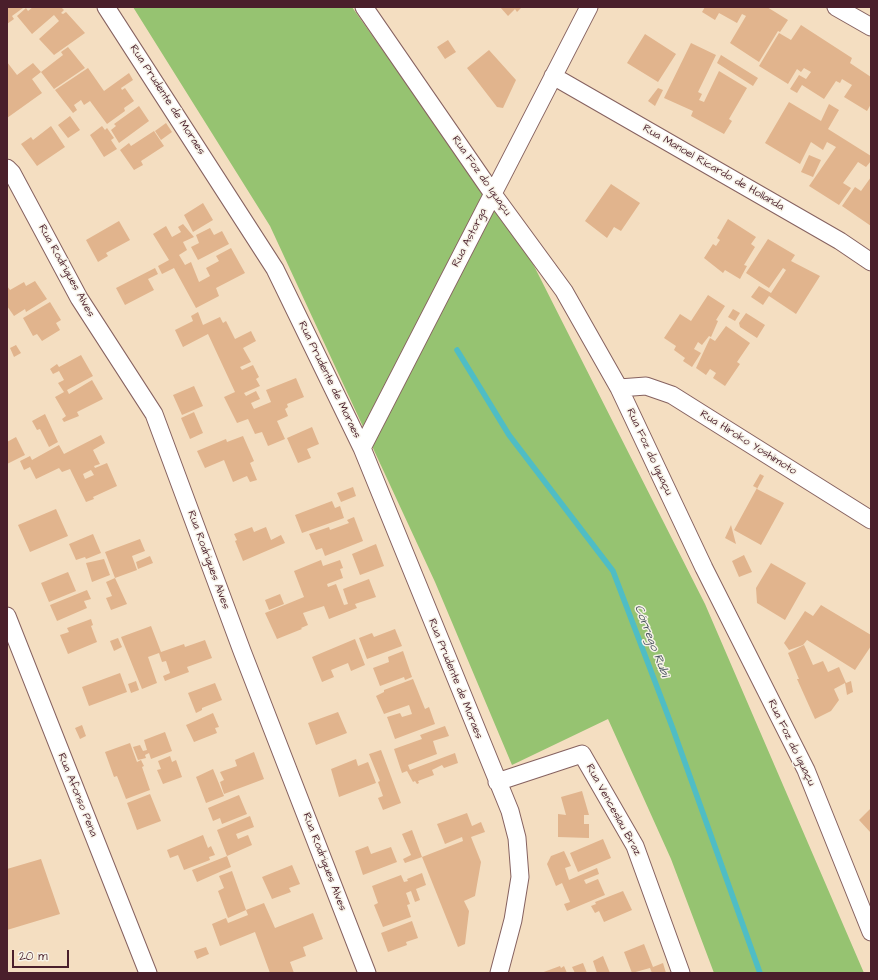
<!DOCTYPE html>
<html>
<head>
<meta charset="utf-8">
<style>
  body { margin:0 }
  #map { position:relative; width:878px; height:980px; overflow:hidden; background:#f4dec1; font-family:"Architects Daughter",sans-serif }
  canvas { display:block }
  .frame { position:absolute; inset:0; border:8px solid #4a1f2b; pointer-events:none }
  .scale { position:absolute; left:12px; top:950px; width:57px; height:18px; box-sizing:border-box; border:2px solid #4a1f2b; border-top:0; padding-left:5px; font-size:12px; line-height:14px; white-space:nowrap; color:#4a1f2b; -webkit-text-stroke:3px #f7f3e8; paint-order:stroke }
</style>
</head>
<body>
<div id="map">
<canvas width="878" height="980"></canvas>
<div class="frame"></div>
<div class="scale">20 m</div>
</div>
<script>
const context = document.querySelector('canvas').getContext('2d');
context.lineJoin = 'round';
function fill(path, color) {
  context.fillStyle = color;
  context.fill(path, 'evenodd');
}
function toPath(rows) {
  const path = new Path2D();
  for (const r of rows) {
    path.moveTo(r[0], r[1]);
    for (let i = 2; i < r.length; i += 2) path.lineTo(r[i], r[i + 1]);
  }
  return path;
}
function stroke(path, color, width, dash) {
  context.strokeStyle = color;
  context.lineWidth = width;
  context.lineCap = dash ? 'butt' : 'round';
  context.setLineDash(dash || []);
  context.stroke(path);
}
function label(font, color, halo, rows, align = 'center') {
  context.font = font + ' "Architects Daughter",sans-serif';
  context.lineWidth = 3;
  context.setLineDash([]);
  context.textBaseline = 'middle';
  context.strokeStyle = halo;
  context.fillStyle = color;
  for (const [text, x, y, turn = 0] of rows) {
    context.save();
    context.translate(x, y);
    context.rotate((+turn || 0) * Math.PI / 180);
    context.textAlign = isNaN(turn) ? turn : align;
    if (halo) context.strokeText(text, 0, 0);
    context.fillText(text, 0, 0);
    context.restore();
  }
}
fill(toPath([
  [133,7,352,7,530,258,705,604,864,973,714,973,671,859,608,719,512,765,435,582,270,226]
]), '#96c371');
stroke(toPath([
  [457,350,509,435,613,571,673,729,760,973]
]), '#4fbdc5', 5.5);
fill(toPath([
  [7,7,23,8,12,16,14,19,7,24],
  [33,7,61,7,64,10,61,13,63,14,66,12,85,33,54,55,39,39,59,21,54,15,32,34,17,16,26,8,28,11],
  [500,7,522,7,517,12,515,9,508,16],
  [705,7,767,7,788,20,780,32,778,31,759,62,730,43,746,16,742,14,737,23,719,13,715,20,702,12],
  [801,25,852,58,850,63,871,77,871,104,867,111,844,97,852,85,842,79,840,83,836,81,824,99,802,85,797,93,790,89,799,75,806,79,811,72,804,68,801,72,797,69,788,84,759,66,779,33,791,40],
  [645,34,676,54,658,82,627,63],
  [448,40,456,52,445,59,437,47],
  [691,43,716,55,698,92,702,94,699,100,704,102,719,71,747,88,729,119,732,121,724,134,691,116,693,111,664,98],
  [68,47,85,68,54,89,41,72,32,79,42,93,7,118,7,62,17,75,33,63,41,72,63,55,61,52],
  [489,50,516,80,503,108,497,107,467,68],
  [721,55,758,78,753,86,717,63],
  [88,68,104,91,129,73,133,80,121,88,122,90,125,88,134,101,124,108,125,111,107,124,90,101,84,105,81,100,74,105,77,110,73,113,55,90],
  [658,88,663,90,655,106,648,101],
  [789,102,821,121,829,104,839,110,828,129,871,156,871,161,866,167,858,162,843,183,851,188,839,205,809,186,836,147,827,142,823,150,811,142,800,164,765,143],
  [139,106,149,121,119,143,111,130,116,126,114,124],
  [70,116,80,130,68,138,58,125],
  [166,123,172,132,161,140,155,131],
  [51,126,65,147,37,166,21,144,31,137,33,140],
  [102,126,105,130,107,128,114,138,111,140,117,149,104,157,90,135],
  [154,131,164,146,141,161,143,165,134,170,120,150,129,143,131,146],
  [809,155,821,160,813,177,801,172],
  [871,177,871,226,842,206,855,187,861,191],
  [611,184,640,203,621,231,614,227,607,238,585,221],
  [203,203,213,220,193,232,184,215],
  [728,219,756,237,751,244,755,247,744,265,747,266,740,279,725,270,723,273,704,258,713,244,716,246,720,240,717,238],
  [119,221,130,240,106,253,108,256,98,262,86,240],
  [183,224,194,237,183,242,187,250,179,255,185,265,191,262,199,282,210,276,206,268,219,261,216,256,231,248,245,273,216,288,219,296,196,308,174,268,162,274,158,266,169,260,153,234,166,226,172,237,181,232,178,227],
  [210,228,214,235,222,231,229,244,198,260,191,247,199,243,196,235],
  [768,239,795,255,791,261,820,276,796,314,769,296,763,305,751,297,759,286,771,293,786,270,783,268,769,288,746,273],
  [155,268,158,274,148,279,154,290,125,305,116,288],
  [35,281,47,299,26,312,25,309,14,316,7,306,7,286,10,290,24,282,26,286],
  [708,295,725,306,716,320,718,321,711,337,709,336,702,345,698,342,694,349,701,353,692,367,683,361,685,358,674,350,676,346,664,338,680,314,691,321],
  [50,302,61,320,56,323,60,330,42,341,37,334,33,336,23,318],
  [733,309,740,313,735,321,728,317],
  [198,312,203,325,220,317,223,323,226,321,235,339,251,331,256,341,243,348,251,362,240,367,242,370,253,365,259,377,256,379,260,386,244,393,246,396,256,391,260,399,251,403,254,409,271,402,266,390,296,378,304,397,287,404,288,407,285,409,288,416,277,421,285,439,268,446,262,432,255,434,248,419,237,423,224,397,235,392,208,334,183,347,175,330,193,321,191,316],
  [746,313,765,325,757,338,740,327,739,323],
  [726,326,750,343,737,362,740,364,725,386,713,378,716,373,710,369,706,375,696,368,710,338,715,341],
  [16,345,21,353,14,357,10,348],
  [81,355,93,376,67,390,69,394,92,380,103,399,77,412,79,416,64,422,62,419,66,416,55,397,64,392,58,383,64,380,59,371,53,374,50,369,57,364,59,367],
  [194,386,203,406,182,415,173,395],
  [194,412,203,433,190,439,181,418],
  [45,414,58,442,49,447,40,429,37,430,32,421],
  [312,427,319,444,307,449,311,458,298,463,287,438],
  [101,435,105,443,93,450,100,464,94,466,95,468,107,463,117,486,93,497,94,499,86,502,70,469,62,472,59,468,36,479,30,467,24,470,20,461,30,456,32,460,59,445,64,454],
  [91,470,94,475,85,479,83,474],
  [243,436,254,461,250,463,257,480,250,482,247,476,233,482,224,460,205,468,197,451,226,439,227,442],
  [16,437,25,455,7,464,7,442],
  [760,474,764,476,757,489,784,503,761,545,734,530,757,488,753,486],
  [353,487,356,496,341,502,337,493],
  [332,501,335,508,340,506,344,518,302,533,295,515],
  [56,509,68,536,30,552,18,525],
  [354,517,363,541,325,556,322,548,316,550,309,534,329,527,330,530,349,523,347,520],
  [731,525,736,544,725,538],
  [252,527,254,532,266,527,271,540,281,535,285,543,243,561,235,541,237,540,234,534],
  [93,534,101,553,86,559,85,557,76,560,69,544],
  [140,539,145,551,132,556,137,570,115,578,105,552],
  [376,544,384,566,360,575,352,554],
  [744,555,752,572,739,577,732,561],
  [150,556,153,563,138,569,136,562],
  [104,559,110,575,92,582,86,563],
  [321,560,323,566,340,560,343,568,340,569,343,578,327,584,328,587,336,584,344,605,348,604,343,589,369,579,376,597,355,604,357,608,329,619,324,606,303,613,308,625,301,628,302,629,277,639,265,613,304,597,294,571],
  [771,563,806,583,785,620,757,603,756,588],
  [68,572,76,591,49,602,41,583],
  [115,578,127,604,111,610,106,598,112,596,106,582],
  [87,590,91,599,84,601,87,608,57,621,50,605],
  [280,594,284,604,269,610,265,600],
  [821,605,871,635,871,646,855,670,807,640,803,645,789,650,784,643,805,611,813,616],
  [91,619,93,625,91,626,97,642,68,654,60,635,69,632,67,628],
  [151,626,161,652,184,644,185,647,205,640,212,658,187,667,189,672,165,681,163,676,170,673,166,661,162,662,159,653,148,657,157,683,142,689,121,637],
  [395,629,402,646,367,659,359,638,372,633,374,637],
  [118,638,122,647,114,651,110,641],
  [355,639,365,665,351,671,348,663,331,670,334,677,322,682,312,657],
  [804,645,813,665,823,661,828,672,839,667,846,683,851,681,853,692,847,695,845,683,834,689,839,700,831,711,815,719,797,679,799,679,788,653],
  [403,651,412,677,405,680,404,677,380,686,373,668,389,662,388,657],
  [120,673,127,692,89,706,82,687],
  [413,679,425,709,429,707,435,724,395,739,387,717,400,713,402,717,412,714,409,705,384,714,376,696,384,692,384,690],
  [136,681,139,690,131,693,128,684],
  [215,683,222,700,202,708,202,710,196,713,188,693],
  [338,712,347,733,316,745,308,723],
  [213,713,219,727,215,728,217,733,194,742,186,725],
  [82,725,86,736,80,739,75,728],
  [445,726,449,736,433,741,437,754,408,765,410,770,455,753,458,763,444,768,442,765,432,770,434,775,418,781,419,783,417,784,415,781,413,782,407,771,402,773,394,749,422,739,420,735],
  [165,732,172,751,151,759,149,753,145,755,146,758,138,760,133,747,140,745,143,751,147,750,144,740],
  [130,743,137,762,141,760,144,766,142,767,150,790,126,799,117,776,114,777,105,752],
  [381,750,401,803,383,810,378,798,383,796,378,782,380,781,369,754],
  [254,752,264,779,224,794,220,782,224,780,220,772,237,766,235,760],
  [170,756,172,762,176,760,182,777,163,784,157,770,161,769,158,761],
  [356,759,358,766,368,762,376,783,339,797,331,769],
  [213,769,224,796,206,803,196,777],
  [582,791,589,815,584,815,584,824,589,824,589,838,558,837,558,814,566,815,561,797],
  [150,794,161,821,137,830,127,803],
  [239,795,247,814,222,824,220,818,213,821,208,808],
  [871,808,871,833,859,820],
  [467,813,472,826,481,822,485,832,471,837,481,862,475,896,464,901,469,911,465,944,458,947,422,857,463,841,462,837,445,844,437,824],
  [250,816,254,827,236,834,238,839,248,835,252,845,227,856,231,867,197,882,192,870,227,856,217,830],
  [412,830,422,857,405,863,403,859,411,855,402,834],
  [203,835,208,848,211,846,215,855,209,857,210,860,184,870,178,855,170,858,167,850],
  [603,839,611,858,578,872,570,853],
  [368,846,371,854,391,847,397,862,363,875,355,851],
  [564,851,571,866,565,868,569,880,597,868,599,874,584,880,586,884,598,879,605,895,567,911,564,904,570,902,562,883,556,886,547,864,551,856],
  [41,859,60,914,7,930,7,869],
  [292,865,300,884,289,888,291,892,272,899,262,877],
  [232,871,246,910,228,918,218,891,224,888,219,876],
  [422,873,426,885,416,889,420,900,415,902,411,891,406,893,410,904,407,905,411,917,383,927,374,905,378,903,372,886,401,875,404,882,408,881,407,879],
  [623,891,632,910,604,922,599,911,595,913,591,906,596,904,595,902],
  [264,903,275,928,313,913,323,939,303,947,306,956,290,962,294,973,270,973,255,932,220,946,212,924,226,918,228,923,248,915,246,910],
  [412,921,418,938,406,942,407,945,388,952,381,933],
  [644,944,653,967,663,963,666,973,652,973,650,968,632,973,624,952],
  [206,947,209,954,197,959,194,951],
  [603,956,610,973,597,973,593,961],
  [583,963,587,973,575,973,572,967],
  [560,966,561,968,564,966,567,973,541,973]
]), '#e1b48d');
const minor = toPath([
  [106,7,275,269,362,448,510,811,517,838,520,877,513,920,499,973],
  [364,7,493,194,564,291,619,388,704,568,806,770,871,932],
  [836,7,871,27],
  [553,76,840,241,871,262],
  [7,168,12,173,79,298,154,414,242,651,367,973],
  [619,388,646,386,672,395,871,520],
  [362,448,589,7],
  [7,616,148,973],
  [497,782,582,754,635,846,681,973]
]);
stroke(minor, '#866260', 19);
stroke(minor, '#fff', 17);
label('11px', '#4a1f2b', '#f7f3e8', [
  ["Rua Prudente de Moraes",167,100,57],
  ["Rua Manoel Ricardo de Hollanda",713,168,30],
  ["Rua Foz do Iguaçu",481,176,55],
  ["Rua Astorga",470,238,-63],
  ["Rua Rodrigues Alves",66,271,61],
  ["Rua Prudente de Moraes",329,380,64],
  ["Rua Hiroko Yoshimoto",748,443,32],
  ["Rua Foz do Iguaçu",649,452,65],
  ["Rua Rodrigues Alves",208,560,70],
  ["Rua Prudente de Moraes",455,679,68],
  ["Rua Foz do Iguaçu",791,743,64],
  ["Rua Afonso Pena",77,795,68],
  ["Rua Venceslau Braz",613,810,61],
  ["Rua Rodrigues Alves",324,862,69]
]);
label('italic 12px', '#4c5661', '#f7f3e8', [
  ["Córrego Rubi",651,641,69]
]);
</script>
</body>
</html>
